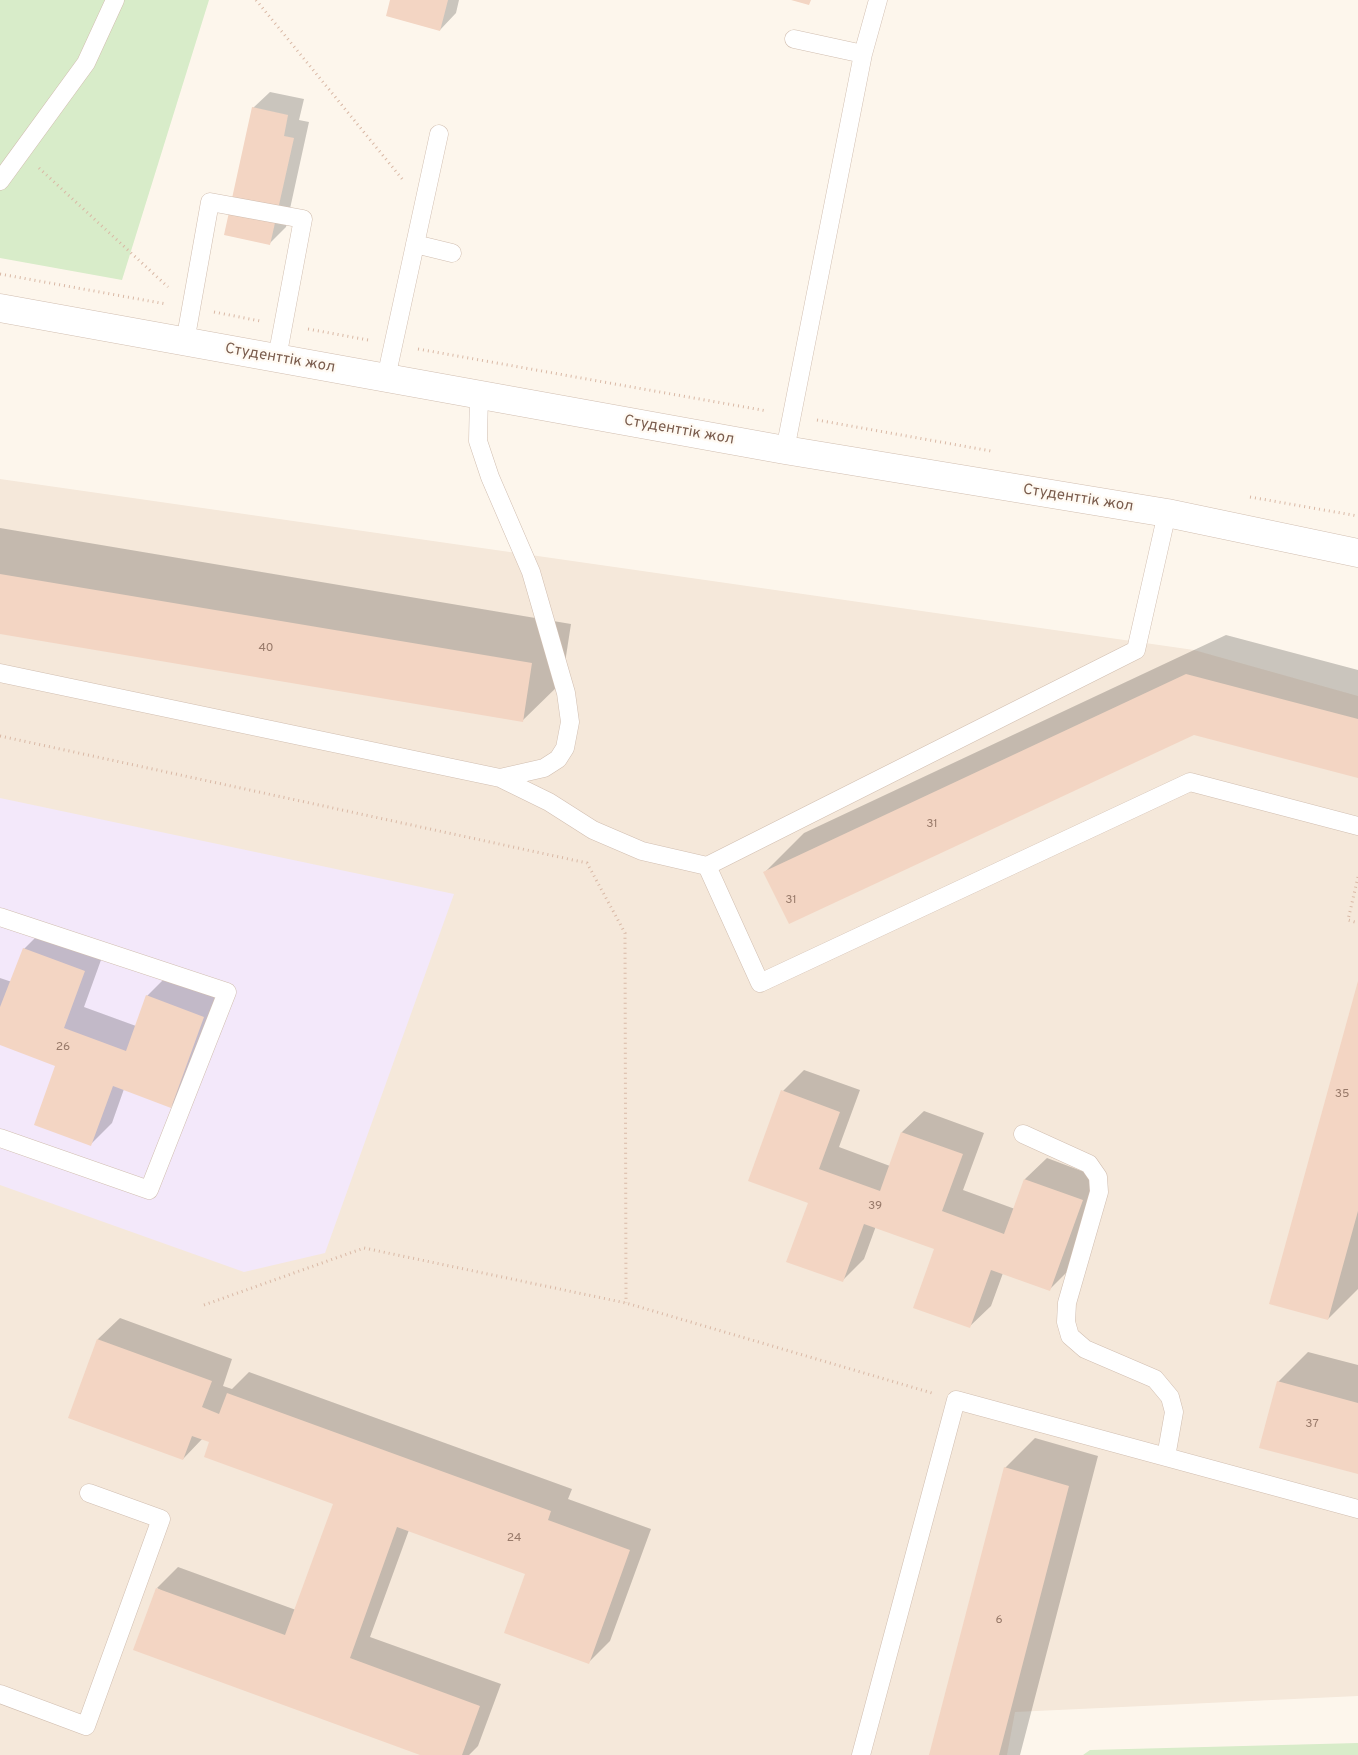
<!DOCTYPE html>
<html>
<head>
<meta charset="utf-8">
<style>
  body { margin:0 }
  canvas { display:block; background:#fdf6ec }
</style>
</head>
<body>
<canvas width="1358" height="1755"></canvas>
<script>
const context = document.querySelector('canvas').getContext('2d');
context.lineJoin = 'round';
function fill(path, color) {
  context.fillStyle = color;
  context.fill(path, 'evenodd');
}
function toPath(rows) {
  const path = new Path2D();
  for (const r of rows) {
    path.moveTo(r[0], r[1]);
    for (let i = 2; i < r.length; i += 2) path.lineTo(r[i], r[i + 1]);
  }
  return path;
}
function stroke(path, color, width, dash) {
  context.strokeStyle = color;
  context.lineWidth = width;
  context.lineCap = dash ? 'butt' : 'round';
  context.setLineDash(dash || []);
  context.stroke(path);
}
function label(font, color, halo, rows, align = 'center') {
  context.font = font + ' Overpass,sans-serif';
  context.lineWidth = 4.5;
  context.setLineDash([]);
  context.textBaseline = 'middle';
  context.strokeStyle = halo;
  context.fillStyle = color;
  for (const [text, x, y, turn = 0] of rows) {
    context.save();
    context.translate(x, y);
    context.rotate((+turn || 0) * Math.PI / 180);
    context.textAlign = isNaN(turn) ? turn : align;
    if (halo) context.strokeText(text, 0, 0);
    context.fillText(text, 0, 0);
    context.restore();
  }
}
fill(toPath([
  [0,479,1194,650,1358,696,1358,1696,1015,1712,1007,1755,0,1755]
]), '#f5e8da');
fill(toPath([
  [0,798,454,894,325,1253,244,1272,0,1185]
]), '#f3e8fa');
fill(toPath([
  [0,0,209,0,122,280,0,258],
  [1358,1743,1358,1755,1083,1755,1090,1750]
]), '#d8ecc9');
fill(toPath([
  [391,0,459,0,456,13,440,30],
  [270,92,304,99,299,120,309,122,286,227,270,243,253,108],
  [0,528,571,624,562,682,522,721,0,633],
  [1226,635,1358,670,1358,777,1194,733,765,872,804,833],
  [45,928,105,949,84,1007,136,1026,147,996,168,975,225,995,192,1085,171,1106,124,1089,112,1123,91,1144,57,1065,0,1044,0,978,12,982,24,949],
  [1358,983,1358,1289,1328,1319],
  [804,1070,860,1090,839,1147,890,1166,902,1132,924,1111,984,1133,963,1190,1015,1209,1025,1179,1047,1158,1103,1179,1071,1268,1049,1290,1003,1273,991,1306,969,1327,936,1248,876,1226,864,1259,842,1281,809,1202,783,1091],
  [120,1318,232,1359,223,1386,232,1389,249,1372,572,1489,568,1499,651,1529,610,1641,588,1663,527,1573,409,1530,370,1637,501,1684,478,1746,469,1755,424,1755,157,1588,178,1567,296,1610,335,1503,203,1438,183,1459,70,1418,98,1339],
  [1308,1352,1358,1365,1358,1473,1278,1382],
  [1035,1438,1098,1456,1020,1755,930,1755,1005,1468]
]), '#0003');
fill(toPath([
  [390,0,448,0,440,31,386,16],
  [791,0,811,0,809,5],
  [252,107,288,115,284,136,294,138,270,245,224,235],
  [0,574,532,663,523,722,0,634],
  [1186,674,1358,719,1358,778,1194,735,789,924,763,872],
  [23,948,85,971,64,1028,126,1051,146,995,204,1017,171,1108,113,1086,91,1146,34,1125,55,1066,0,1045,0,1007],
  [1358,981,1358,1211,1328,1320,1269,1304],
  [781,1090,840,1112,819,1169,880,1191,901,1132,963,1154,942,1211,1004,1234,1024,1179,1083,1200,1050,1291,991,1270,970,1328,913,1308,934,1249,864,1224,843,1282,786,1262,808,1203,748,1181],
  [97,1339,212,1381,202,1407,219,1414,227,1393,551,1511,548,1520,630,1550,589,1664,504,1633,525,1574,397,1527,350,1658,480,1706,462,1755,420,1755,133,1650,156,1588,285,1635,333,1504,204,1457,209,1442,192,1436,183,1460,68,1418],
  [1277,1381,1358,1403,1358,1474,1259,1448],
  [1004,1467,1069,1486,999,1755,929,1755]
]), '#f3d5c3');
const lane = toPath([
  [794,39,863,54],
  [0,181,86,63,115,0],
  [415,244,452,253],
  [185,342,210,202,303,219,277,358],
  [386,378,439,134],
  [479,394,478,441,490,477,531,572,566,693,570,722,565,748,558,759,544,768,500,778],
  [785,450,863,54,878,0],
  [1167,513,1136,650,707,866,760,983,1190,782,1358,826],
  [0,673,500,778,549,802,593,830,642,851,707,866],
  [0,917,227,992,149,1190,0,1138],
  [1023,1134,1089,1164,1098,1177,1099,1192,1067,1303,1066,1322,1070,1336,1085,1349,1155,1379,1170,1397,1174,1412,1166,1457],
  [0,1694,86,1726,161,1519,89,1493],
  [861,1755,956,1400,1358,1509]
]);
const street = toPath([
  [0,308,785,450,1167,513,1358,553]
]);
stroke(lane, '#d1beb0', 19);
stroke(street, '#d1beb0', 29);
stroke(toPath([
  [256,0,403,180],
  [39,168,168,287],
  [0,274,166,304],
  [214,312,260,321],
  [308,329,368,340],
  [418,349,767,411],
  [817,420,991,451],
  [1250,497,1358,516],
  [0,736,587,863,625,933,626,1303],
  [1358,877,1348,920,1358,923],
  [204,1305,364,1248,626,1303,932,1393]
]), '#d9b8a5', 3, [1, 4]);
stroke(lane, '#fff', 18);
stroke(street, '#fff', 28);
label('12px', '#987a6a', null, [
  ["40",266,649],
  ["31",932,825],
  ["31",791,901],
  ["26",63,1048],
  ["35",1342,1095],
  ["39",875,1207],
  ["37",1312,1425],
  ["24",514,1539],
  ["6",999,1621]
]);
label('15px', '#7a5c4d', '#fffaf3', [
  ["Студенттік жол",280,359,10],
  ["Студенттік жол",679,431,10],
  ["Студенттік жол",1078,499,9]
]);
</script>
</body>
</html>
